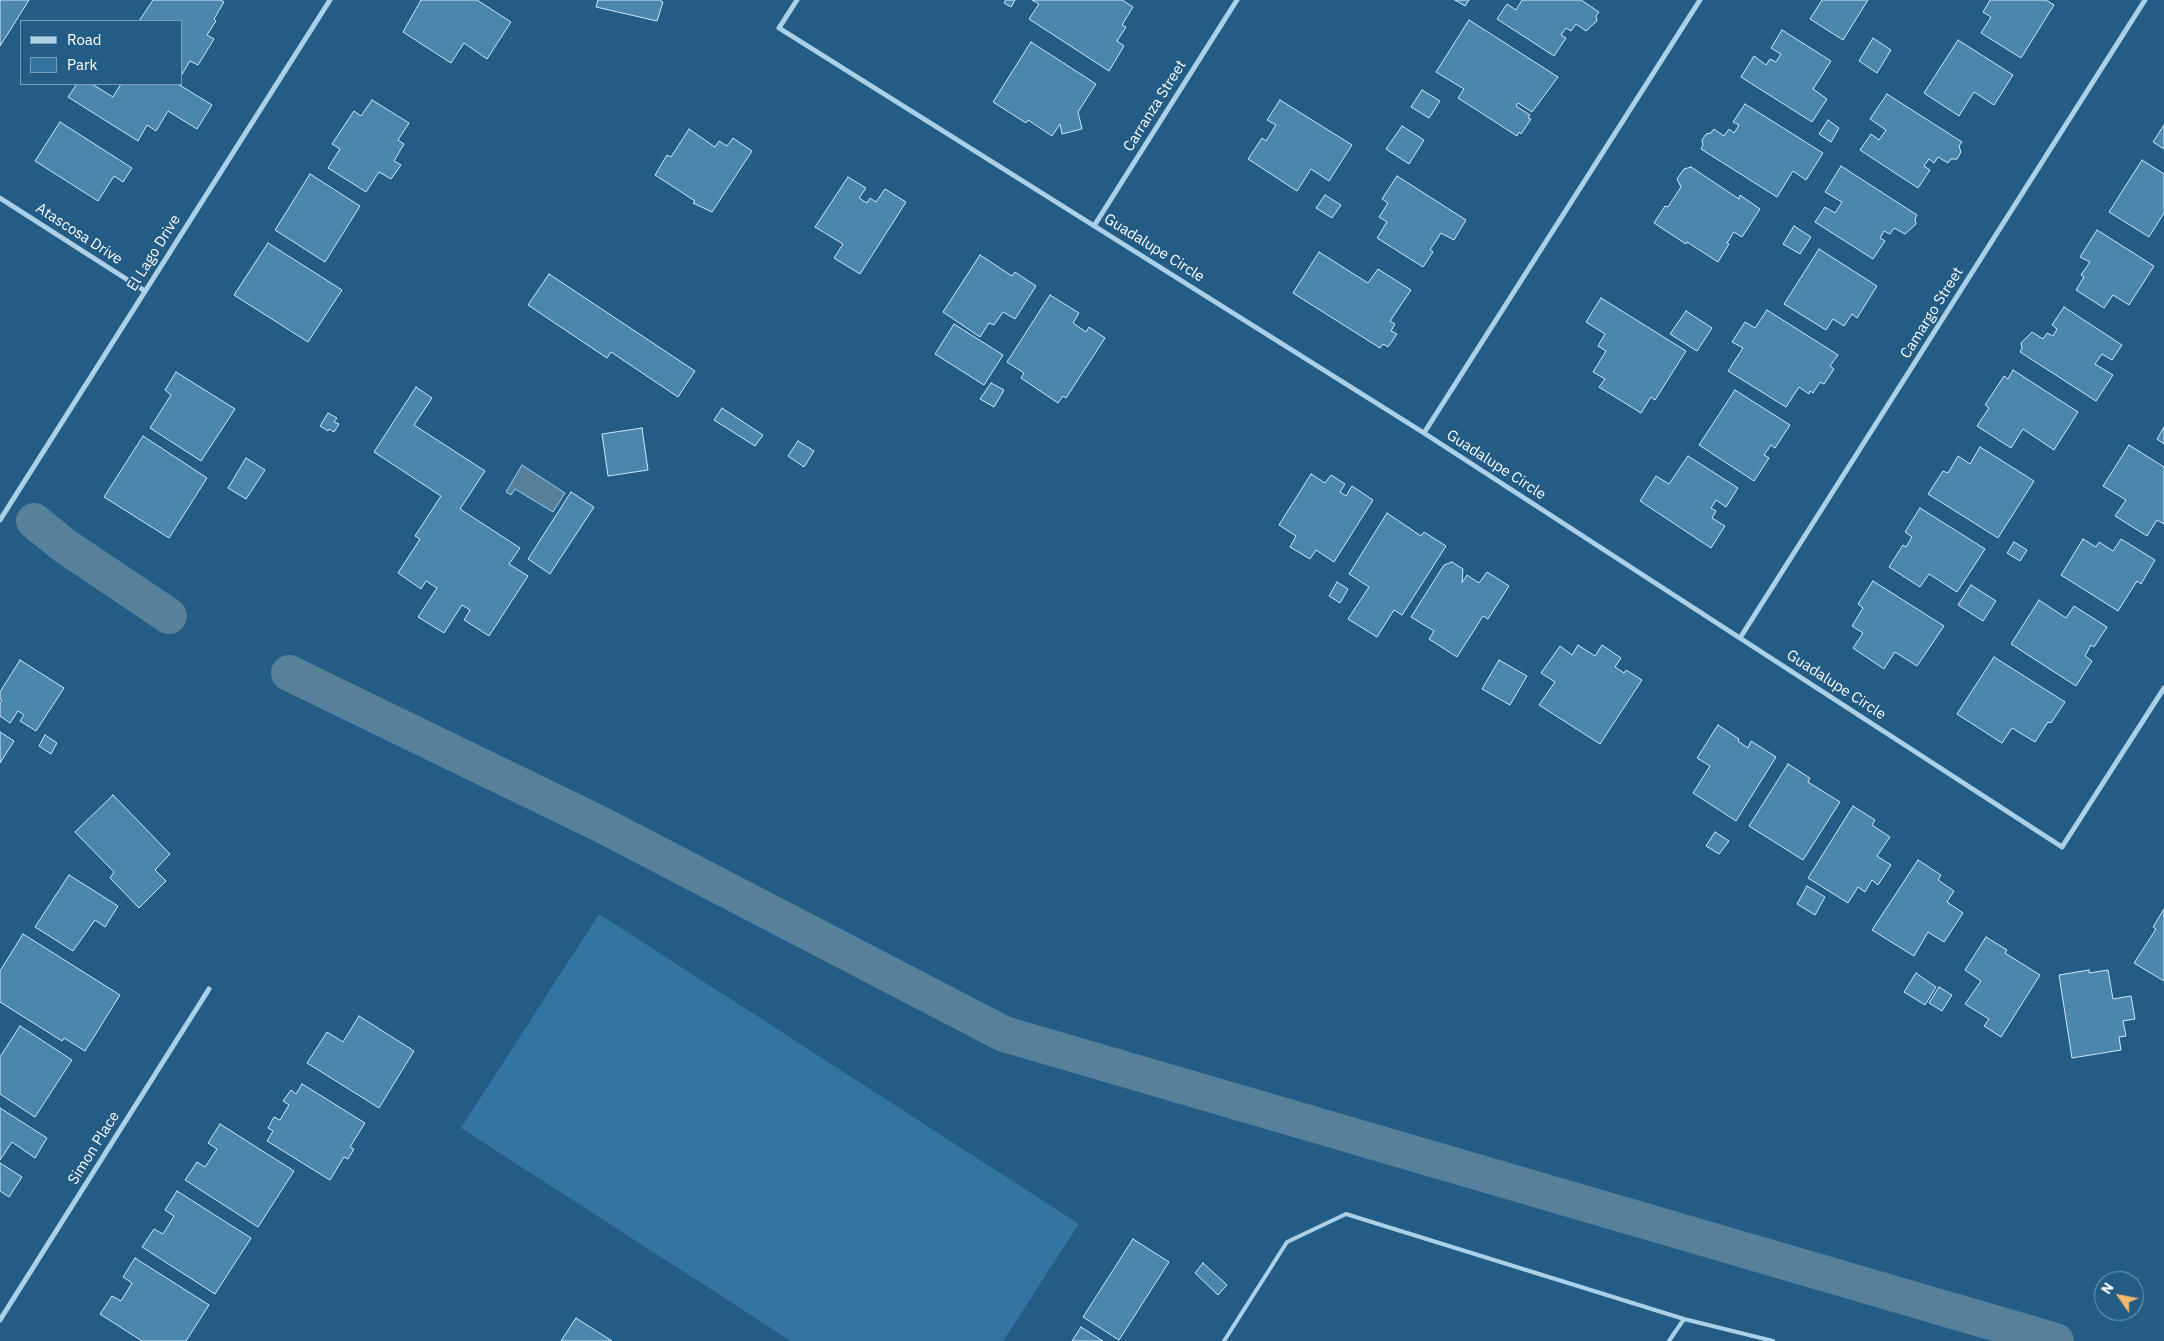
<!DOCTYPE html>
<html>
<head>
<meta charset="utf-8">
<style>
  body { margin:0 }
  #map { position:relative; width:2164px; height:1341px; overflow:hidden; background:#235c84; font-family:"IBM Plex Sans",sans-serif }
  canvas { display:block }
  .legend { position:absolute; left:20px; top:20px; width:162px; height:65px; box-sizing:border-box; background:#235c84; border:1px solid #7b9db5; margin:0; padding:6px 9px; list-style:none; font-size:15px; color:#fff }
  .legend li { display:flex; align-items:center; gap:10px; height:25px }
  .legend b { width:25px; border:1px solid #7b9db5 }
  .north { position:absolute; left:2094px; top:1271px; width:50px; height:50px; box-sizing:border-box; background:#235c84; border:1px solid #7b9db5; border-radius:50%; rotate:303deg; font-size:14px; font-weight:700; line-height:20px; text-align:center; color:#fff }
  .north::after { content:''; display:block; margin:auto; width:18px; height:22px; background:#f4b86e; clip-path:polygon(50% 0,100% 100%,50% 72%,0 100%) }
</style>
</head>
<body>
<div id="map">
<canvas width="2164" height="1341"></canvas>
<ul class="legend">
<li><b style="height:6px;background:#abd0e8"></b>Road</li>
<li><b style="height:14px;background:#3375a0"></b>Park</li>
</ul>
<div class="north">N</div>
</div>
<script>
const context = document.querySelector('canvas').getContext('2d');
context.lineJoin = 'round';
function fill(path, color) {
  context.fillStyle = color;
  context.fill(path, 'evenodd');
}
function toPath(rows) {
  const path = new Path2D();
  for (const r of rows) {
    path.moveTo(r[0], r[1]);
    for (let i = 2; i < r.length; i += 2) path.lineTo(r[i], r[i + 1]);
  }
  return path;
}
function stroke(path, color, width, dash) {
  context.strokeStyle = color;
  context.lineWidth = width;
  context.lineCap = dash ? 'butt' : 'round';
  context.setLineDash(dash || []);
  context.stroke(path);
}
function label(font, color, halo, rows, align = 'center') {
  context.font = font + ' "IBM Plex Sans",sans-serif';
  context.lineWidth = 4;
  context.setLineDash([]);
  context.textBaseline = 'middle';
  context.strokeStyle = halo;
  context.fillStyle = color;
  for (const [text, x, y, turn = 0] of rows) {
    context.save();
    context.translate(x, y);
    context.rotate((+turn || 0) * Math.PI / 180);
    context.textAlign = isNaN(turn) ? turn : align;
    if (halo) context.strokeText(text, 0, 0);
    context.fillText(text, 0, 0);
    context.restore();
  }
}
fill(toPath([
  [599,914,1079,1224,1003,1341,791,1341,461,1128]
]), '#3375a0');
const water = toPath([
  [522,465,565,493,553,512,515,489,511,495,506,492,522,465]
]);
fill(water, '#57809b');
stroke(water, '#9fcde9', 1);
stroke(toPath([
  [34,521,65,546,169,616],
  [289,673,602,825,1004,1034,2056,1341]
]), '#57809b', 36);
const building = toPath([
  [0,0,29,0,0,46,0,0],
  [153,0,221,0,224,2,214,19,216,21,207,35,214,39,198,65,190,61,181,76,181,21,139,21,153,0],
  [421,0,477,0,511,22,487,59,464,43,451,63,403,32,421,0],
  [598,0,660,0,663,2,657,21,596,7,598,0],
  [1006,0,1015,0,1011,7,1004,3,1006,0],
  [1032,0,1122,0,1133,7,1122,25,1126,27,1117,41,1124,46,1109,71,1029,19,1039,4,1032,0],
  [1455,0,1469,0,1465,6,1455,0],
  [1522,0,1581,0,1599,12,1596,16,1597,21,1586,31,1576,24,1571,31,1566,28,1561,35,1566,38,1554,56,1497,19,1507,4,1516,10,1522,0],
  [1822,0,1868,0,1843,40,1810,19,1822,0],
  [1990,0,2046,0,2054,5,2021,58,1981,33,1991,17,1983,12,1990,0],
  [1469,20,1558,77,1532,112,1518,103,1516,106,1530,115,1528,118,1531,119,1521,134,1519,132,1517,136,1458,98,1464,89,1436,72,1469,20],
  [1782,30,1831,61,1813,89,1827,99,1812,122,1741,77,1754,56,1766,65,1770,59,1776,62,1781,54,1771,48,1782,30],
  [1873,38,1891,50,1877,73,1859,61,1873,38],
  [1958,40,2013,75,1994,105,1974,92,1959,116,1924,93,1958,40],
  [1031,42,1096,84,1078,112,1082,129,1062,134,1060,124,1052,136,1028,120,1026,123,993,102,1031,42],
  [77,84,92,84,113,97,121,84,178,84,212,105,197,129,168,111,156,131,147,125,138,141,68,97,77,84],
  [1422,90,1440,101,1429,118,1411,107,1422,90],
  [1887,94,1962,142,1959,146,1961,152,1957,159,1951,159,1948,163,1938,157,1934,163,1929,159,1924,166,1930,170,1918,188,1860,150,1871,134,1879,140,1886,130,1870,119,1887,94],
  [372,100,409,123,398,140,404,144,394,161,401,165,391,179,379,172,366,192,328,168,340,149,332,144,354,111,361,116,372,100],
  [1280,100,1352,145,1329,181,1311,169,1297,191,1248,159,1262,138,1266,141,1276,125,1267,120,1280,100],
  [1745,104,1823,153,1806,180,1793,171,1777,197,1701,149,1703,145,1702,140,1706,134,1711,133,1714,129,1724,136,1729,129,1734,133,1739,125,1733,122,1745,104],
  [1828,120,1839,128,1831,142,1819,134,1828,120],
  [60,122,132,168,123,182,114,176,98,201,35,161,60,122],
  [2164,125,2164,149,2153,142,2164,125],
  [1402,126,1424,140,1409,164,1386,149,1402,126],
  [689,129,715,147,719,141,727,146,733,138,752,151,712,212,693,203,695,201,655,175,667,155,671,157,689,129],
  [2142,160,2164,174,2164,213,2149,237,2109,212,2142,160],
  [1841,166,1917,215,1915,219,1916,224,1905,234,1894,228,1890,234,1884,231,1880,238,1885,241,1873,259,1815,222,1825,207,1835,213,1842,202,1825,192,1841,166],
  [1691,167,1739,199,1740,195,1760,209,1742,237,1734,232,1727,243,1729,244,1718,262,1687,242,1686,244,1654,223,1665,206,1668,207,1681,187,1677,179,1684,169,1691,167],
  [310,174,360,206,325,262,275,230,310,174],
  [1397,176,1466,220,1454,240,1441,233,1430,250,1433,252,1423,267,1377,238,1387,222,1379,217,1388,203,1382,199,1397,176],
  [848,177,866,188,859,198,867,203,870,198,876,202,885,189,906,202,860,274,834,258,843,244,815,227,848,177],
  [1325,195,1341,205,1332,218,1316,208,1325,195],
  [1794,226,1811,237,1800,254,1783,244,1794,226],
  [2097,230,2154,266,2129,305,2113,295,2104,308,2076,290,2084,277,2081,275,2090,262,2080,257,2097,230],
  [268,243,342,290,308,342,234,295,268,243],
  [1819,249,1877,286,1857,318,1852,314,1844,326,1833,319,1826,330,1784,304,1819,249],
  [1319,252,1368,283,1378,269,1411,290,1390,321,1395,324,1391,331,1397,334,1388,347,1383,344,1380,348,1293,293,1319,252],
  [980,255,1012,276,1015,272,1036,286,1015,319,1003,312,994,325,989,323,980,337,943,312,980,255],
  [549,274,695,371,678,397,611,352,607,358,528,305,549,274],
  [1050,295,1079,313,1073,323,1086,332,1089,327,1105,338,1066,398,1063,396,1058,403,1021,378,1024,373,1007,362,1050,295],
  [1601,298,1686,351,1655,400,1651,397,1641,413,1599,387,1605,379,1593,372,1606,351,1598,346,1605,334,1586,322,1601,298],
  [2064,307,2122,345,2112,360,2102,354,2095,364,2113,375,2096,401,2020,352,2022,348,2021,343,2032,332,2043,339,2047,333,2053,336,2057,329,2052,325,2064,307],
  [1767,310,1838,355,1830,366,1834,369,1824,384,1820,382,1813,393,1810,391,1809,394,1799,387,1786,407,1728,371,1743,348,1732,342,1745,322,1755,328,1767,310],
  [1686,311,1712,328,1697,351,1670,334,1686,311],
  [954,324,1003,355,984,385,935,354,954,324],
  [2013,370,2078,412,2054,450,2023,429,2011,448,1977,426,1989,408,1985,405,2004,376,2008,379,2013,370],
  [176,372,235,409,201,461,150,428,171,395,165,390,176,372],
  [991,383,1004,390,994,407,980,399,991,383],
  [416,387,432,398,414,425,485,471,460,509,520,548,509,564,528,576,489,636,464,620,470,610,462,605,444,633,418,617,437,588,426,581,421,589,398,573,420,539,415,536,441,496,374,452,416,387],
  [1735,390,1790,425,1775,448,1771,445,1764,455,1769,458,1754,481,1699,445,1735,390],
  [722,408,763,435,755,446,714,420,722,408],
  [328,413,337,418,334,422,339,424,334,432,329,429,328,431,320,426,328,413],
  [2164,427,2164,444,2157,439,2164,427],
  [642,428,648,470,608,476,602,434,642,428],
  [143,436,207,478,169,538,104,497,143,436],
  [798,441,814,451,804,467,788,456,798,441],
  [2129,445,2164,467,2164,524,2157,520,2147,536,2115,516,2126,500,2103,486,2129,445],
  [1980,447,2034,481,1998,538,1928,494,1943,471,1948,473,1958,456,1970,464,1980,447],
  [1688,456,1738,488,1726,507,1716,500,1711,508,1716,511,1712,518,1725,526,1711,548,1640,501,1656,476,1669,484,1688,456],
  [246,458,265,470,246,499,228,488,246,458],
  [1311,474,1325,483,1331,475,1345,484,1340,492,1346,496,1352,486,1373,500,1334,562,1316,550,1310,559,1290,547,1296,536,1279,525,1311,474],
  [571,492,594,507,550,574,528,559,571,492],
  [1920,508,1985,549,1957,592,1929,574,1920,587,1889,567,1903,545,1906,547,1912,537,1905,532,1920,508],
  [1387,513,1421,536,1424,532,1446,546,1402,615,1394,610,1377,637,1348,619,1369,587,1349,574,1387,513],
  [2083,539,2096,547,2099,542,2113,551,2121,539,2155,560,2141,584,2137,581,2118,611,2061,575,2083,539],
  [2014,542,2027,550,2020,561,2007,553,2014,542],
  [1452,562,1463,569,1462,583,1467,575,1479,583,1487,572,1509,586,1488,619,1483,616,1457,657,1429,639,1434,631,1411,617,1444,565,1452,562],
  [1873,581,1944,626,1917,666,1895,652,1884,669,1853,648,1863,633,1852,626,1863,608,1858,604,1873,581],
  [1337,582,1348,589,1340,603,1329,596,1337,582],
  [1971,585,1996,601,1983,621,1958,605,1971,585],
  [2039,600,2066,618,2074,606,2107,627,2094,647,2091,645,2085,656,2092,661,2076,686,2011,644,2039,600],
  [1578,645,1595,656,1602,645,1621,658,1615,667,1624,673,1626,670,1642,680,1600,744,1539,705,1555,682,1541,673,1560,646,1572,655,1578,645],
  [1994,657,2065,702,2051,723,2048,722,2035,742,2012,728,2002,743,1957,714,1994,657],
  [20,660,64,688,36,731,20,721,24,715,18,711,10,723,0,716,0,704,2,700,0,699,0,692,20,660],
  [1499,660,1527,676,1510,705,1482,689,1499,660],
  [1718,725,1739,739,1738,741,1748,748,1751,741,1776,757,1736,821,1693,793,1710,766,1697,758,1718,725],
  [0,732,14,741,0,763,0,732],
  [45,735,57,743,51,754,39,746,45,735],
  [1788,764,1810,778,1808,782,1840,802,1803,860,1749,826,1788,764],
  [113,795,170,854,155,870,166,881,139,908,110,878,114,872,75,832,113,795],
  [1853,806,1875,820,1872,825,1890,837,1877,856,1891,865,1878,885,1872,880,1865,892,1858,887,1848,903,1808,878,1853,806],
  [1715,832,1729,841,1719,854,1706,846,1715,832],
  [1918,860,1941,875,1938,880,1954,891,1947,902,1963,913,1944,942,1928,932,1914,956,1872,930,1918,860],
  [69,875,118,906,105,927,95,920,73,951,35,927,69,875],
  [1807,886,1825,897,1815,915,1797,904,1807,886],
  [2164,909,2164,981,2134,963,2156,929,2153,927,2164,909],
  [23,934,120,995,85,1051,64,1038,62,1041,0,1002,0,971,23,934],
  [1986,937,2007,950,2005,953,2040,975,2001,1037,1984,1026,1989,1019,1965,1004,1981,981,1965,970,1986,937],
  [2089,970,2089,973,2108,970,2113,999,2131,996,2135,1019,2123,1021,2126,1036,2119,1037,2121,1050,2072,1058,2059,975,2089,970],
  [1916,973,1936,987,1925,1005,1904,992,1916,973],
  [1939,987,1952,995,1942,1011,1929,1003,1939,987],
  [359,1016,414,1051,379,1108,307,1063,327,1032,343,1042,359,1016],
  [20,1026,72,1060,35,1117,0,1094,0,1057,20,1026],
  [302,1084,365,1123,350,1147,354,1149,348,1159,344,1157,330,1180,267,1141,273,1131,268,1128,274,1117,280,1120,289,1105,283,1101,291,1090,296,1094,302,1084],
  [0,1108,47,1138,35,1158,12,1142,0,1160,0,1108],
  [220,1124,294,1171,258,1227,185,1180,197,1162,205,1167,217,1149,208,1143,220,1124],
  [0,1163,22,1177,9,1197,0,1191,0,1163],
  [177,1191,251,1238,215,1294,142,1247,154,1229,163,1234,174,1216,165,1210,177,1191],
  [1133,1239,1169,1262,1119,1340,1083,1317,1133,1239],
  [135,1258,209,1305,186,1341,142,1341,100,1314,112,1296,121,1301,132,1283,123,1277,135,1258],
  [1203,1263,1227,1285,1218,1295,1195,1273,1203,1263],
  [576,1318,612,1341,561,1341,576,1318],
  [1081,1327,1103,1341,1072,1341,1081,1327]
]);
fill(building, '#4b86ac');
stroke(building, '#cfe7f6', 1);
stroke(toPath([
  [1224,1341,1287,1242,1346,1214,1684,1319,1773,1341],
  [1669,1341,1684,1319]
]), '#abd0e8', 4);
stroke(toPath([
  [797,0,779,28,1424,433,2062,847,2164,688],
  [0,198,145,291],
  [1094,226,1237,0],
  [1424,433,1700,0],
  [0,520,330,0],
  [1740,638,2145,0],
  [0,1320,209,989]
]), '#abd0e8', 5);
label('15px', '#fff', '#235c84', [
  ["Carranza Street",1155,106,-58],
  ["Atascosa Drive",79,234,33],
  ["Guadalupe Circle",1154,248,32],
  ["El Lago Drive",154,253,-58],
  ["Camargo Street",1932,313,-58],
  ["Guadalupe Circle",1496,465,33],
  ["Guadalupe Circle",1836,685,33],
  ["Simon Place",94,1148,-58]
]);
</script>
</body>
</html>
